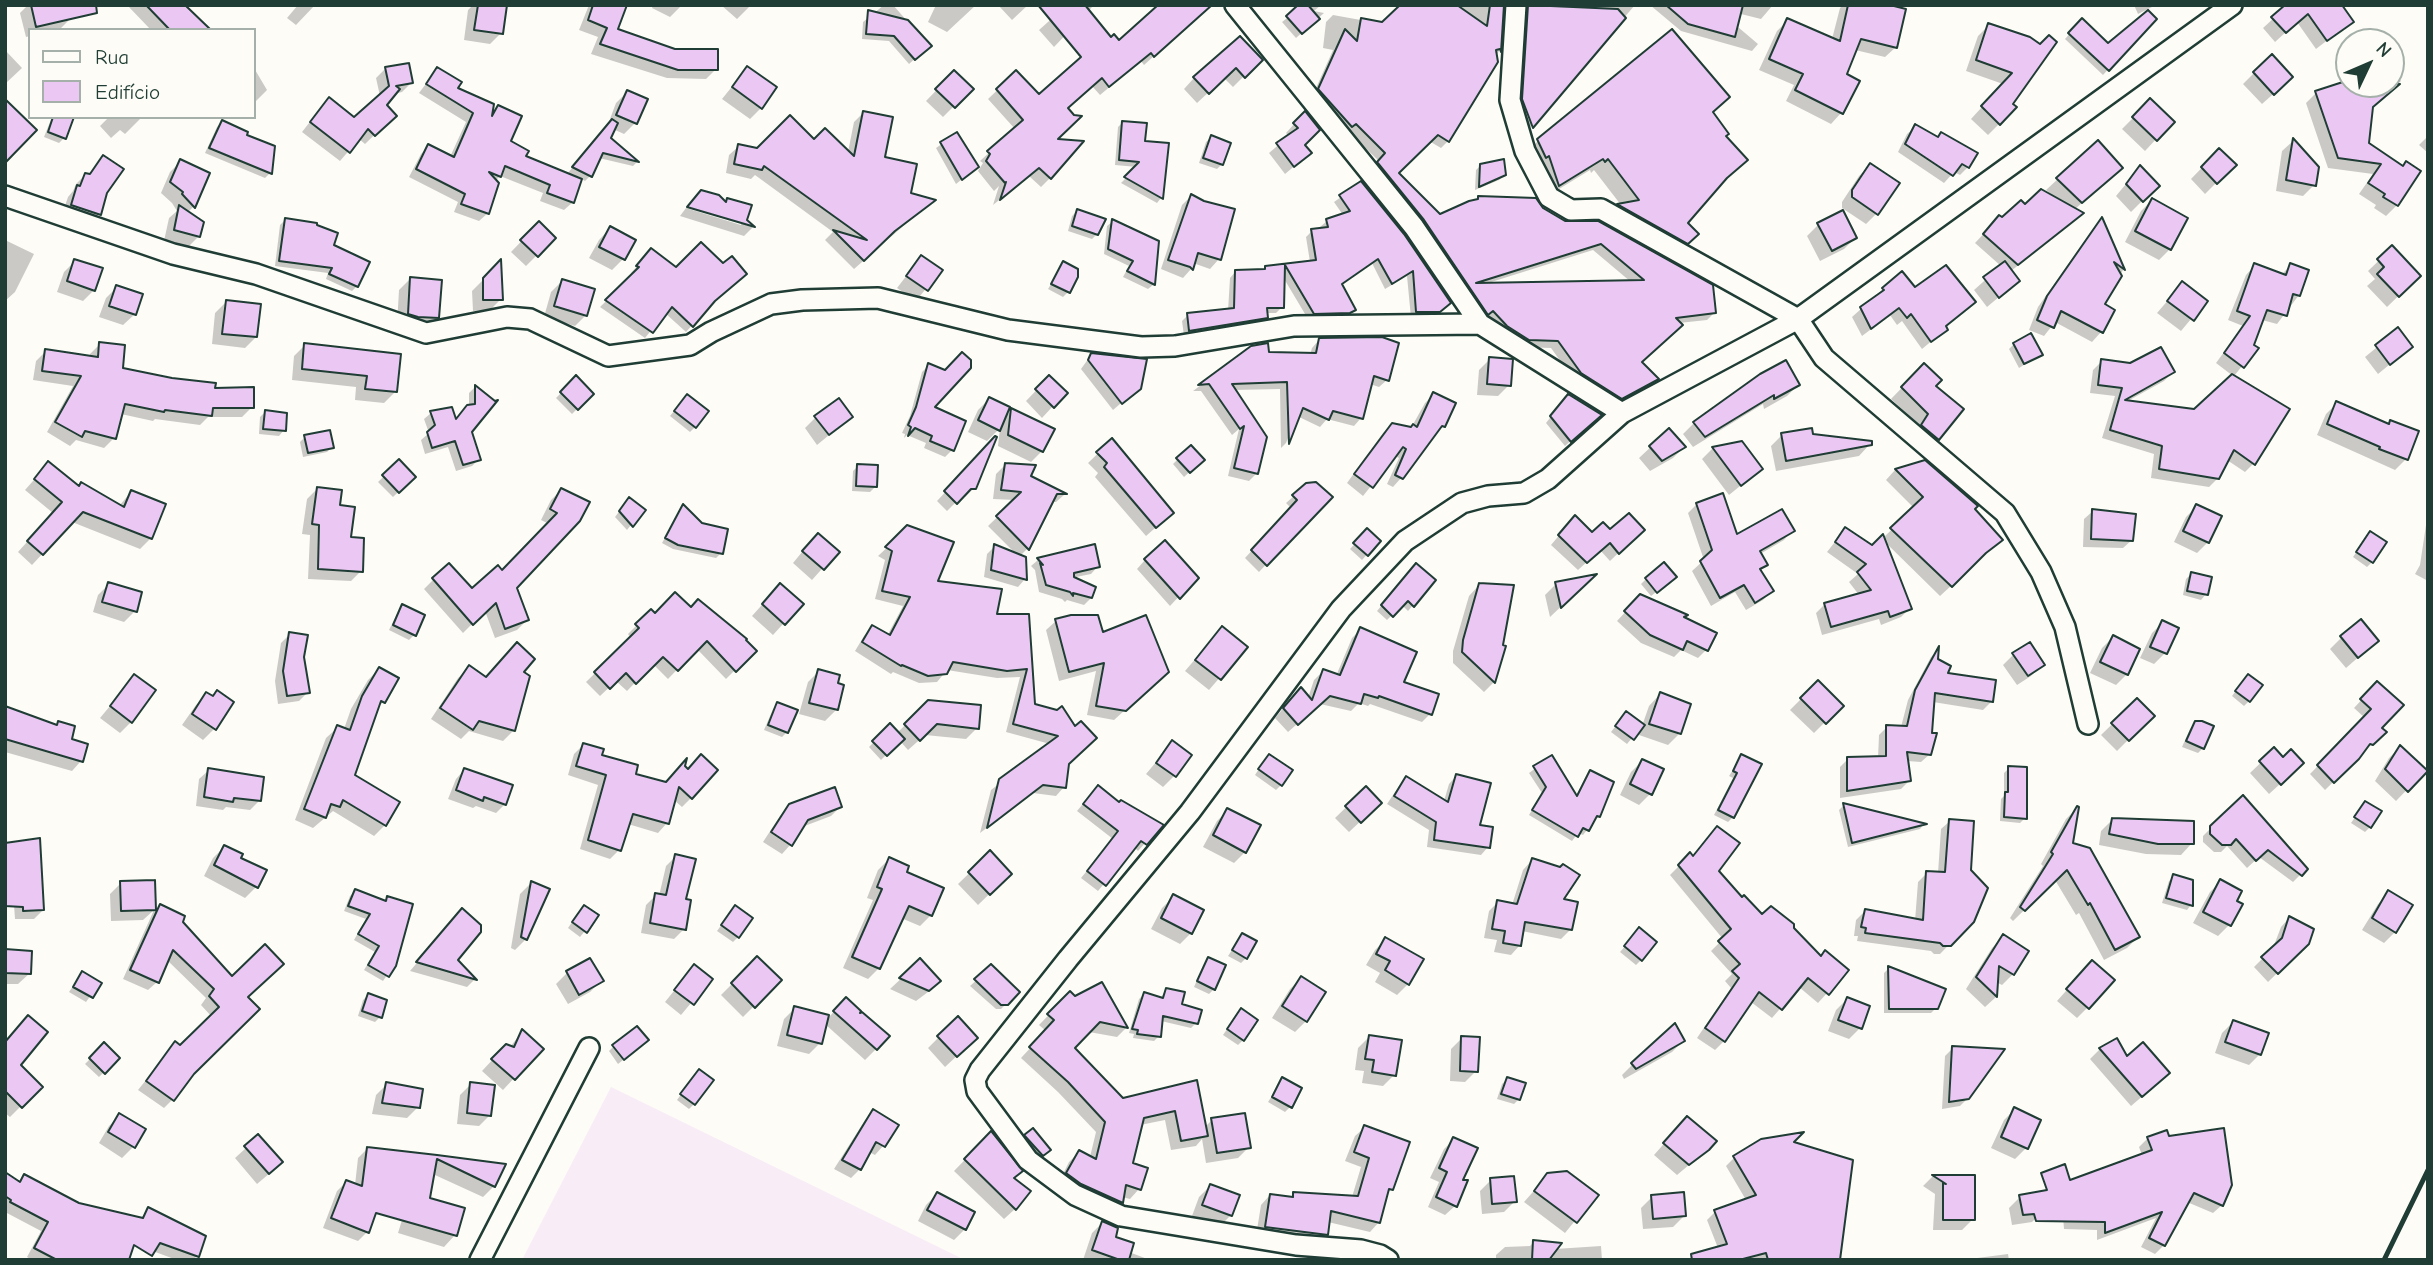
<!DOCTYPE html>
<html>
<head>
<meta charset="utf-8">
<style>
  body { margin:0 }
  #map { position:relative; width:2433px; height:1265px; overflow:hidden; background:#fdfcf7; font-family:"Comic Neue",sans-serif }
  canvas { display:block }
  .frame { position:absolute; inset:0; border:7px solid #1f3d34; pointer-events:none }
  .legend { position:absolute; left:28px; top:28px; width:228px; height:91px; box-sizing:border-box; background:#fdfcf7; border:2px solid #a4b0a9; margin:0; padding:9px 12px; list-style:none; font-size:21px; color:#1f3d34 }
  .legend li { display:flex; align-items:center; gap:14px; height:35px }
  .legend b { width:35px; border:2px solid #a4b0a9 }
  .north { position:absolute; left:2335px; top:28px; width:70px; height:70px; box-sizing:border-box; background:#fdfcf7; border:2px solid #a4b0a9; border-radius:50%; rotate:46deg; font-size:19px; font-weight:700; line-height:28px; text-align:center; color:#1f3d34 }
  .north::after { content:''; display:block; margin:auto; width:24px; height:32px; background:#1f3d34; clip-path:polygon(50% 0,100% 100%,50% 72%,0 100%) }
</style>
</head>
<body>
<div id="map">
<canvas width="2433" height="1265"></canvas>
<div class="frame"></div>
<ul class="legend">
<li><b style="height:9px;background:#fdfcf7"></b>Rua</li>
<li><b style="height:19px;background:#ebc8f3"></b>Edifício</li>
</ul>
<div class="north">N</div>
</div>
<script>
const context = document.querySelector('canvas').getContext('2d');
context.lineJoin = 'round';
function fill(path, color) {
  context.fillStyle = color;
  context.fill(path, 'evenodd');
}
function toPath(rows) {
  const path = new Path2D();
  for (const r of rows) {
    path.moveTo(r[0], r[1]);
    for (let i = 2; i < r.length; i += 2) path.lineTo(r[i], r[i + 1]);
  }
  return path;
}
function stroke(path, color, width, dash) {
  context.strokeStyle = color;
  context.lineWidth = width;
  context.lineCap = dash ? 'butt' : 'round';
  context.setLineDash(dash || []);
  context.stroke(path);
}
fill(toPath([
  [611,1087,965,1260,522,1260]
]), '#f8ecf6');
fill(toPath([
  [28,5,68,5,71,18,60,29,30,30,30,36,26,37,20,13],
  [127,5,183,5,208,30,151,30],
  [298,5,315,5,296,25,287,18],
  [473,5,504,5,501,33,490,44,464,40,468,10],
  [589,5,625,5,616,31,716,69,706,79,667,78,591,54,598,37,579,30],
  [653,5,682,5,670,17,652,8],
  [721,5,751,5,737,19],
  [884,5,893,5,929,46,909,64,889,41,862,39,863,22],
  [936,5,976,5,947,32,928,22],
  [998,5,1028,5,1012,20],
  [1067,5,1094,5,1054,47,1039,30],
  [1304,5,1321,5,1314,11,1324,13,1296,38,1282,22],
  [1402,5,1502,5,1499,51,1448,141,1441,148,1429,141,1396,173,1440,216,1479,198,1542,209,1565,223,1598,223,1714,313,1707,320,1679,323,1640,362,1657,379,1650,386,1614,405,1574,380,1551,348,1521,347,1485,317,1372,170,1379,161,1312,97,1333,50,1323,48,1326,22,1333,15,1383,24],
  [1593,250,1631,282,1485,284],
  [1518,5,1562,5,1557,47,1578,5,1635,5,1525,133,1516,107],
  [1650,5,1712,5,1758,44,1752,51,1681,31],
  [1726,5,1773,5,1761,19,1725,10],
  [1843,5,1882,5,1896,47,1885,57,1855,50,1845,75,1841,113,1831,124,1786,101,1794,85,1759,70,1777,31,1788,20,1832,39,1840,8],
  [2134,5,2156,5,2138,14],
  [2288,5,2351,22,2316,49,2297,22,2275,42,2263,28],
  [2154,19,2103,75,2065,39,2082,20,2108,45],
  [1193,21,1144,65,1141,61,1100,95,1092,86,1066,109,1055,141,1050,178,1041,187,1029,176,993,205,999,186,994,191,978,171,983,163,980,161,1015,129,988,99,1009,79,1031,103,1119,43],
  [1989,25,2040,46,2011,104,2015,108,1988,135,1971,119,2003,84,1966,71,1978,36],
  [5,50,22,68,5,84],
  [1260,60,1233,87,1224,78,1197,103,1184,89,1194,78],
  [254,68,267,90,254,103],
  [386,68,411,83,402,92,394,94,385,105,394,116,365,144,359,139,340,161,302,132,320,109,355,119,380,96,376,78],
  [747,68,761,108,750,119,722,99],
  [437,69,456,89,490,115,498,108,509,141,524,156,567,174,607,127,616,103,627,92,646,100,635,123,624,134,613,129,609,138,637,162,633,166,599,158,590,176,585,181,580,178,573,202,564,210,540,201,543,193,500,176,495,181,488,213,479,221,454,212,458,202,409,177,421,154,429,146,450,157,466,122,419,93],
  [2391,69,2401,81,2371,108,2367,143,2402,168,2397,205,2386,216,2374,208,2376,205,2359,194,2373,174,2328,168,2306,103,2316,93,2346,83,2344,81,2349,75,2349,84,2391,84],
  [954,72,971,89,943,117,926,101],
  [2254,73,2280,88,2262,104,2243,84],
  [2150,101,2172,122,2145,151,2122,129],
  [863,113,883,158,909,194,932,201,854,269,825,240,833,232,755,175,751,179,726,173,729,155,739,146,758,149,814,142,848,152,854,122],
  [1304,113,1303,145,1310,153,1285,174,1269,153,1289,136,1286,133],
  [1711,113,1724,136,1720,184,1686,223,1696,234,1675,255,1606,217,1621,205,1594,170,1591,173,1590,170,1546,197,1526,153,1539,140],
  [52,117,67,117,64,138,59,143,44,137],
  [109,117,142,117,125,134,120,130,111,138,100,126],
  [222,122,244,136,270,173,265,178,205,153,217,127],
  [1123,122,1144,142,1161,198,1157,203,1121,183,1137,167,1115,165,1118,127],
  [1915,127,1968,167,1960,175,1954,172,1944,183,1898,152,1907,134],
  [956,134,971,172,956,184,936,148],
  [2428,136,2428,153,2419,145],
  [1211,137,1222,164,1217,169,1199,163,1206,142],
  [2293,141,2314,185,2303,196,2276,191,2282,151],
  [2098,142,2110,178,2074,210,2081,214,2073,222,2011,271,2018,281,1987,307,1974,290,2001,266,1975,243,1991,226,2024,206,2052,195,2046,190],
  [2219,150,2234,165,2205,194,2191,179],
  [103,157,106,192,99,214,90,224,62,215,68,197,73,191,76,184,85,175,88,175],
  [181,161,208,174,193,207,187,213,199,236,188,247,164,241,169,218,177,211,172,203,161,193,170,172],
  [1481,165,1505,174,1499,180,1475,190,1476,170],
  [1870,165,1877,213,1866,224,1842,208,1842,202,1859,176],
  [2140,167,2157,186,2131,212,2116,196],
  [1361,183,1443,309,1432,318,1411,318,1407,276,1385,289,1372,263,1341,285,1354,310,1348,316,1308,319,1283,277,1282,307,1276,313,1266,313,1266,317,1260,324,1184,336,1182,321,1188,315,1228,311,1230,278,1236,271,1263,270,1265,268,1310,262,1306,237,1312,231,1321,229,1320,227,1327,221,1343,215,1334,202],
  [1191,196,1219,259,1210,269,1193,263,1191,269,1183,278,1161,269,1182,205],
  [728,200,753,227,744,236,680,216,686,208,741,225,741,221,725,203],
  [2152,200,2170,249,2159,260,2125,242,2141,211],
  [1077,211,1097,234,1092,239,1068,231,1072,216],
  [285,220,331,246,357,286,352,291,326,279,328,273,275,266,280,225],
  [2102,220,2123,270,2103,305,2113,311,2101,332,2092,342,2055,322,2044,336,2029,330,2038,307,2093,229],
  [1112,222,1157,242,1153,285,1148,289,1123,277,1129,266,1104,254,1107,226],
  [539,223,554,238,526,266,511,252],
  [1818,225,1855,238,1844,249,1820,261,1807,236],
  [610,228,623,259,612,270,589,258,599,240],
  [5,240,34,254,15,292,5,301],
  [2392,248,2419,276,2387,307,2367,286,2375,279,2368,271],
  [645,257,711,304,686,332,665,313,645,338,600,307,634,274,631,273],
  [921,257,940,271,916,301,897,288],
  [75,261,94,290,83,301,57,292,64,272],
  [500,263,501,299,490,310,473,311,472,291],
  [1063,264,1068,292,1063,297,1048,289],
  [2255,265,2281,275,2291,265,2299,295,2277,324,2262,320,2252,346,2256,349,2234,376,2253,464,2245,472,2227,460,2218,478,2209,487,2151,478,2154,454,2102,438,2115,396,2090,393,2093,370,2102,361,2173,372,2164,381,2126,402,2195,410,2233,376,2216,363,2243,326,2228,320,2246,275],
  [1901,273,1946,329,1922,349,1902,321,1897,325,1890,315,1862,336,1852,317],
  [410,279,438,317,426,328,397,325,399,290],
  [562,281,586,315,575,326,544,317,551,292],
  [2182,284,2206,301,2181,331,2157,313],
  [117,287,135,314,123,325,99,317,106,298],
  [226,302,256,337,245,348,212,344,215,313],
  [2398,330,2411,347,2378,374,2365,357],
  [1319,340,1387,380,1379,387,1370,384,1361,418,1354,426,1327,419,1320,427,1297,416,1286,443,1281,448,1280,389,1234,390,1265,437,1257,473,1249,481,1228,476,1239,429,1232,435,1201,391,1193,391,1252,347,1267,354,1310,355,1312,348],
  [100,344,122,369,213,390,252,407,242,417,208,417,200,425,155,419,153,421,121,414,114,438,104,448,76,440,70,446,47,432,73,386,33,380,36,361,46,351,90,358,90,354],
  [2014,344,2040,355,2019,368,2009,349],
  [305,345,399,356,395,392,384,403,355,400,356,387,292,380,294,356],
  [1091,355,1134,392,1113,410,1081,369],
  [1490,359,1509,385,1498,396,1477,395,1479,370],
  [929,365,932,408,952,450,945,457,924,448,926,443,907,435,904,438,905,434,902,433,910,416,922,372],
  [1924,365,1933,387,1961,410,1927,450,1911,437,1919,425,1891,399],
  [1761,376,1798,385,1787,396,1764,409,1763,404,1693,447,1683,434,1694,423],
  [1049,377,1065,393,1042,418,1026,401],
  [576,378,592,394,572,414,556,398],
  [475,387,494,403,470,432,479,459,472,466,456,471,448,447,425,454,421,440,429,433,424,419,431,413,455,421,469,407,469,393],
  [1434,394,1444,426,1433,434,1401,478,1393,487,1387,484,1399,458,1395,456,1363,496,1347,483,1383,433,1392,424,1411,428,1425,403],
  [989,399,1003,419,1012,410,1042,451,1031,462,998,446,1000,428,987,441,968,432,978,410],
  [682,401,695,427,690,432,670,416],
  [1563,401,1599,415,1565,446,1546,423],
  [2337,403,2387,426,2391,422,2406,459,2395,470,2317,435,2326,414],
  [265,412,284,430,279,436,259,434,260,417],
  [816,417,851,417,817,445,805,428],
  [1669,430,1684,447,1673,458,1650,471,1639,458],
  [1782,435,1870,444,1859,456,1776,471,1771,446],
  [305,437,332,447,327,452,303,457,300,442],
  [1112,440,1162,522,1146,536,1095,477,1098,473,1088,463],
  [1741,443,1761,469,1729,495,1702,459,1713,448],
  [987,447,974,488,965,497,961,497,947,511,937,501],
  [1178,459,1197,465,1184,477,1173,464],
  [399,462,414,477,393,497,378,482],
  [1924,462,2001,540,1940,596,1884,541,1910,608,1901,617,1881,625,1879,619,1822,635,1816,613,1825,604,1859,595,1849,582,1858,574,1827,552,1845,529,1872,547,1883,538,1914,508,1886,480,1895,470],
  [48,464,78,488,119,506,131,492,151,538,140,549,72,522,32,565,18,552,53,513,25,490],
  [1005,465,1064,495,1056,502,1051,502,1027,549,1019,557,1025,579,1018,587,984,577,987,554,995,546,1018,556,988,526,1015,500,993,499,996,474],
  [858,466,875,487,870,492,852,491,853,471],
  [317,489,349,539,361,571,351,581,308,579,310,535,302,534,307,499],
  [561,490,587,503,515,587,527,620,517,630,495,638,485,611,463,633,424,589,434,579,472,590,502,573,549,524,541,520,551,500],
  [1294,496,1330,497,1259,572,1245,558,1291,508,1286,503],
  [1697,504,1736,537,1792,531,1784,540,1760,554,1766,565,1759,571,1772,591,1763,600,1746,610,1735,592,1711,606,1692,571,1704,560,1688,513],
  [624,505,643,510,627,530,615,517],
  [683,506,721,553,716,558,673,549,662,543],
  [2197,506,2208,542,2197,553,2174,542,2186,517],
  [2093,511,2132,540,2123,548,2083,547,2084,519],
  [2428,523,2428,581,2415,574,2420,565,2426,525],
  [1567,526,1591,534,1642,530,1610,561,1600,550,1578,570,1551,545],
  [908,528,935,583,995,616,1028,616,1033,705,1057,712,1067,764,1064,787,1056,796,1033,793,980,833,991,790,1050,744,1006,732,1020,677,997,678,947,670,937,682,919,683,893,672,891,674,855,651,864,636,872,627,887,636,903,606,875,599,885,560,878,556],
  [1367,531,1379,541,1362,560,1350,549],
  [2366,538,2372,562,2367,567,2353,557],
  [807,546,837,552,812,580,793,563],
  [1093,546,1098,566,1091,574,1071,578,1091,598,1084,605,1067,600,1065,602,1062,599,1039,592,1035,570,1031,566,1038,560],
  [1145,560,1196,578,1170,606,1137,569],
  [1411,570,1434,580,1408,611,1402,605,1387,620,1377,611],
  [2191,574,2206,594,2201,600,2183,595,2186,579],
  [1646,579,1669,582,1651,596,1641,584],
  [109,584,135,611,124,622,93,612,98,595],
  [1556,584,1584,585,1550,617,1545,595],
  [1479,585,1501,646,1504,647,1494,682,1484,692,1453,663,1453,651,1469,596],
  [1640,596,1714,633,1706,650,1698,658,1681,650,1674,657,1641,643,1617,621],
  [769,597,801,604,773,635,752,616],
  [403,607,414,635,409,640,389,630,398,612],
  [651,611,655,615,754,651,726,679,697,649,668,679,653,664,627,691,616,681,600,696,586,682,631,638,628,634],
  [1056,621,1102,634,1156,682,1114,720,1087,715,1096,671,1059,681,1046,630],
  [2163,622,2165,653,2154,664,2140,658,2152,633],
  [1222,628,1246,647,1209,690,1185,671],
  [1361,629,1402,683,1430,714,1422,722,1370,704,1368,706,1359,703,1351,711,1320,704,1288,732,1275,718,1292,698,1308,698,1314,680,1323,671,1336,676,1352,638],
  [290,634,308,692,299,701,278,704,275,681,281,643],
  [2113,637,2127,674,2116,685,2090,673,2102,648],
  [2341,638,2377,641,2346,668,2330,649],
  [1937,651,1936,660,1945,674,1991,702,1983,710,1933,702,1930,754,1921,762,1907,761,1909,781,1901,789,1840,798,1840,767,1848,759,1878,758,1879,735,1887,727,1901,727,1908,700,1931,657],
  [2014,654,2042,665,2031,676,2017,685,2003,665],
  [469,668,485,679,521,672,514,730,503,741,469,731,461,739,431,719,458,678],
  [379,669,397,679,383,702,376,709,353,775,385,825,374,836,333,811,313,828,295,820,326,738,338,727,344,729,351,709,368,680],
  [819,671,836,710,825,721,799,714,808,682],
  [135,676,131,722,120,733,100,718],
  [2243,681,2249,701,2244,706,2232,696],
  [1818,682,1841,706,1814,733,1790,710],
  [2377,683,2380,728,2384,732,2325,790,2310,774,2365,718,2354,708],
  [207,694,214,729,203,740,182,725,196,705],
  [1660,694,1689,705,1679,734,1668,745,1639,735,1641,727,1627,744,1611,732,1622,718,1642,726,1649,706],
  [2137,700,2152,716,2117,751,2101,735],
  [929,702,977,728,966,739,925,735,908,750,900,741,881,760,869,747,890,726,897,733],
  [778,704,787,732,782,737,764,730,773,709],
  [5,708,55,726,59,723,81,761,72,771,5,752],
  [2195,723,2203,748,2198,753,2182,747,2190,729],
  [1172,743,1174,776,1163,787,1146,774],
  [583,745,633,775,665,784,684,764,691,798,682,807,674,800,667,823,658,833,628,824,619,850,610,859,580,849,598,785,568,775,574,754],
  [2400,747,2425,771,2396,801,2375,781,2389,758],
  [2274,750,2291,774,2269,794,2250,773],
  [1742,756,1733,817,1728,822,1714,815,1733,778,1729,776],
  [1551,757,1575,797,1591,772,1598,816,1583,835,1578,833,1572,841,1529,815,1542,793,1529,773],
  [1264,761,1281,785,1276,790,1255,775],
  [1642,761,1650,794,1639,805,1620,795,1631,772],
  [2009,768,2025,818,2020,823,2000,821,2001,799,2004,796,2004,773],
  [209,770,259,801,250,810,226,807,223,810,196,806,199,779],
  [464,770,505,804,496,813,476,806,473,808,448,799,456,779],
  [1456,776,1488,847,1481,855,1427,847,1429,830,1387,804,1399,786,1406,778,1444,801,1449,784],
  [1366,788,1380,803,1349,832,1335,818],
  [1091,794,1119,804,1161,825,1138,851,1134,847,1098,891,1081,878,1113,839,1077,811],
  [2242,797,2306,869,2293,882,2259,857,2247,868,2227,846,2221,852,2214,852,2203,842,2203,836],
  [2365,803,2370,827,2365,832,2351,823],
  [1844,805,1923,825,1920,829,1848,847,1839,810],
  [790,806,840,807,831,816,802,827,791,844,782,854,763,842,780,816],
  [2077,808,2071,844,2138,937,2127,948,2104,960,2079,913,2076,915,2055,880,2013,921,2010,918,2043,866,2041,864,2066,819],
  [1228,810,1245,852,1234,863,1203,847,1217,821],
  [2112,820,2192,843,2181,855,2146,854,2099,845,2101,831],
  [1950,821,1969,871,1972,921,1940,954,1934,954,1931,951,1857,941,1858,936,1854,936,1856,920,1865,911,1915,921,1918,882,1927,873,1938,873,1941,829],
  [1717,828,1717,871,1741,900,1762,916,1793,929,1820,958,1847,971,1818,1003,1799,987,1772,1018,1751,1002,1724,1041,1715,1050,1697,1038,1731,988,1725,981,1732,974,1711,951,1723,939,1670,875,1690,855,1692,857],
  [224,847,239,858,256,887,245,898,204,876,213,858],
  [990,853,1010,874,978,905,958,884],
  [676,856,684,929,674,939,641,933,646,905,656,895,659,896,666,866],
  [889,859,904,873,931,915,920,926,901,918,879,968,868,979,843,968,873,900,867,898,878,870],
  [1532,860,1561,900,1570,930,1561,939,1522,931,1520,945,1511,955,1494,952,1497,940,1484,938,1489,911,1498,902,1512,905,1523,870],
  [2174,876,2191,905,2187,910,2162,903,2169,881],
  [2221,881,2240,905,2229,925,2218,936,2193,923,2210,892],
  [153,882,154,912,160,906,180,922,246,997,172,1100,164,1108,138,1090,175,1044,180,1047,212,1017,201,1005,206,998,167,960,157,982,148,990,123,979,154,910,143,920,111,921,110,894,121,883],
  [531,883,526,939,515,950,511,948,520,894],
  [13,891,43,910,34,919,15,919],
  [355,891,384,902,388,898,394,965,383,981,364,970,375,952,354,940,366,919,344,911,350,896],
  [2389,893,2395,932,2384,943,2362,930,2378,904],
  [1173,897,1191,933,1180,944,1151,929,1162,908],
  [579,912,597,916,580,937,568,928],
  [730,913,738,937,733,942,717,931],
  [2289,918,2308,943,2268,982,2254,967,2273,948,2281,927],
  [454,919,455,960,474,980,467,987,410,971],
  [1242,935,1246,958,1241,963,1228,956],
  [1635,935,1641,960,1636,965,1620,952],
  [2003,937,2013,974,2002,985,1996,982,1996,997,1985,1007,1966,989,1992,948],
  [1386,939,1408,984,1397,995,1375,982,1380,973,1366,965,1375,950],
  [5,951,30,973,18,984,5,984],
  [757,959,780,980,743,1017,721,995],
  [1209,959,1214,989,1209,994,1194,987,1204,964],
  [920,961,939,981,928,992,916,1001,890,989],
  [694,966,711,979,681,1015,665,1002],
  [991,967,1018,992,1001,1009,996,1009,970,986],
  [1889,968,1936,1008,1931,1013,1884,1013,1884,973],
  [82,973,99,984,86,1002,69,992],
  [567,973,601,981,590,992,568,1004,556,984],
  [2082,973,2088,1007,2077,1018,2057,1001],
  [1301,978,1306,1021,1295,1032,1272,1018,1290,989],
  [1101,985,1126,1028,1117,1037,1089,1032,1073,1048,1123,1100,1195,1082,1204,1128,1212,1120,1249,1147,1238,1158,1206,1163,1202,1139,1196,1146,1171,1150,1165,1120,1140,1125,1130,1164,1139,1189,1130,1199,1122,1197,1121,1202,1111,1212,1058,1184,1069,1162,1079,1152,1090,1157,1096,1132,1058,1092,1021,1058,1046,1031,1039,1025,1070,993,1075,999],
  [1166,989,1196,1023,1191,1028,1161,1021,1159,1036,1154,1041,1133,1038,1134,1034,1129,1033,1139,999,1144,994,1160,999],
  [368,995,380,1017,375,1022,358,1016,363,1000],
  [846,999,876,1049,865,1060,825,1024,820,1043,809,1054,777,1046,784,1019,795,1008,829,1017],
  [1847,999,1860,1028,1849,1039,1828,1031,1836,1010],
  [1236,1016,1243,1040,1238,1045,1223,1035],
  [2233,1022,2260,1054,2249,1065,2215,1053,2222,1033],
  [522,1032,541,1049,503,1090,482,1071,495,1057,510,1047],
  [939,1037,976,1038,945,1067,928,1048],
  [1369,1037,1394,1075,1383,1086,1362,1083,1364,1071,1355,1070,1358,1048],
  [1462,1038,1476,1071,1465,1082,1450,1081,1451,1049],
  [2116,1040,2126,1059,2158,1083,2131,1106,2090,1059,2100,1049],
  [1683,1041,1672,1052,1624,1079,1622,1075,1633,1064],
  [5,1043,19,1065,40,1087,10,1117,5,1113],
  [104,1045,118,1058,99,1077,85,1064],
  [642,1045,618,1064,609,1051,614,1046],
  [1953,1048,1968,1098,1960,1106,1942,1109,1945,1056],
  [694,1076,694,1104,689,1109,677,1100],
  [1283,1079,1290,1107,1285,1112,1268,1102],
  [1507,1079,1519,1099,1514,1104,1497,1099,1502,1084],
  [387,1084,418,1107,407,1118,372,1114,376,1095],
  [471,1084,490,1115,479,1126,457,1124,460,1095],
  [2015,1109,2026,1148,2015,1159,1991,1148,2004,1120],
  [873,1111,896,1126,883,1146,875,1155,869,1152,860,1169,851,1178,834,1169,865,1120],
  [120,1115,133,1147,122,1158,99,1143,109,1126],
  [1365,1127,1391,1189,1386,1195,1379,1222,1370,1232,1328,1222,1326,1234,1317,1244,1256,1236,1261,1205,1270,1195,1290,1199,1294,1194,1352,1197,1361,1167,1345,1161,1355,1136],
  [1677,1129,1708,1149,1677,1175,1654,1155],
  [991,1133,1012,1179,1015,1209,1004,1219,954,1171],
  [1026,1136,1043,1155,1037,1160,1021,1141],
  [2168,1137,2222,1205,2213,1213,2187,1202,2164,1245,2155,1254,2141,1247,2156,1218,2097,1240,2097,1230,2064,1229,2061,1191,2142,1155,2139,1147,2148,1138],
  [1454,1139,1460,1182,1455,1206,1445,1215,1428,1207,1439,1182,1430,1178,1444,1149],
  [1762,1141,1791,1142,1838,1260,1705,1260,1718,1248,1707,1220,1715,1212,1746,1200,1726,1166,1734,1158],
  [246,1148,270,1173,257,1184,235,1158],
  [368,1148,367,1232,358,1241,323,1228,337,1191,346,1182,355,1185,358,1158],
  [436,1157,494,1186,483,1197,424,1170],
  [1548,1175,1596,1195,1565,1233,1524,1202],
  [25,1176,102,1260,32,1260,27,1257,41,1231,5,1212,5,1177,18,1183],
  [1933,1176,1973,1176,1973,1219,1962,1230,1933,1230,1935,1194,1923,1186],
  [1491,1180,1515,1201,1504,1212,1482,1214,1480,1191],
  [1210,1186,1231,1215,1220,1226,1192,1216,1199,1197],
  [937,1194,965,1229,954,1240,918,1221,926,1205],
  [1652,1197,1684,1216,1673,1227,1643,1229,1641,1208],
  [2020,1197,2043,1211,2032,1222,2012,1225,2009,1208],
  [406,1207,455,1235,444,1247,398,1233],
  [1102,1223,1129,1252,1150,1260,1083,1260,1092,1233],
  [155,1225,197,1256,193,1260,177,1260,139,1246],
  [1534,1242,1555,1249,1601,1246,1602,1260,1496,1260,1496,1255,1505,1247,1530,1246],
  [2008,1254,2009,1260,1962,1260]
]), '#0003');
const building = toPath([
  [31,5,96,5,97,13,36,27,31,5],
  [146,5,185,5,211,30,170,30,146,5],
  [478,5,507,5,503,34,474,30,478,5],
  [593,5,627,5,618,29,675,49,718,49,718,70,678,70,600,44,607,28,588,20,593,5],
  [1038,5,1085,5,1111,37,1114,34,1119,40,1158,5,1212,5,1154,57,1151,53,1109,87,1102,78,1068,108,1074,115,1082,116,1058,139,1084,141,1051,179,1039,168,1000,200,1006,182,1005,183,986,161,990,154,987,151,1023,120,996,89,1016,70,1039,94,1081,57,1038,5],
  [1298,5,1308,5,1320,19,1302,34,1286,16,1298,5],
  [1400,5,1457,5,1487,26,1490,5,1504,5,1501,52,1500,49,1496,50,1498,62,1449,142,1438,135,1399,173,1440,214,1469,201,1478,199,1478,196,1536,198,1543,208,1565,221,1598,221,1713,285,1716,313,1676,318,1683,325,1642,362,1659,379,1622,399,1581,373,1558,341,1529,340,1507,326,1493,311,1488,315,1424,220,1377,162,1385,153,1356,124,1352,127,1318,89,1345,29,1357,41,1361,18,1382,22,1400,5],
  [1601,244,1644,280,1476,283,1601,244],
  [1528,5,1618,9,1626,18,1533,128,1522,99,1528,5],
  [1666,5,1743,5,1735,37,1688,24,1666,5],
  [1848,5,1890,5,1906,9,1897,48,1861,39,1847,74,1860,81,1843,114,1795,90,1803,74,1769,59,1787,18,1840,41,1848,5],
  [2285,5,2342,5,2354,22,2327,41,2308,14,2286,33,2271,17,2285,5],
  [868,10,908,20,932,46,915,60,894,36,866,34,868,10],
  [2148,10,2157,19,2109,71,2068,33,2082,18,2108,43,2148,10],
  [1988,23,2030,37,2040,44,2049,35,2057,42,2013,104,2017,107,2000,125,1981,106,2012,73,1976,60,1988,23],
  [1672,29,1730,97,1713,112,1729,134,1726,136,1748,160,1727,178,1688,223,1699,234,1688,244,1617,204,1639,200,1608,159,1605,162,1603,159,1559,186,1549,156,1546,158,1537,139,1672,29],
  [1240,36,1263,60,1245,78,1236,68,1209,94,1193,77,1240,36],
  [2272,54,2293,77,2274,95,2253,72,2272,54],
  [409,63,413,83,396,86,400,89,387,105,397,116,375,136,368,129,350,153,310,122,329,97,354,117,389,86,385,67,409,63],
  [747,66,777,87,762,109,732,87,747,66],
  [437,67,462,82,458,88,494,104,492,116,498,105,522,116,511,141,529,151,526,156,582,179,574,203,547,193,550,185,505,166,501,177,489,172,499,183,489,214,461,204,465,194,416,169,428,144,454,157,473,113,426,84,437,67],
  [954,70,974,89,955,108,935,89,954,70],
  [2349,80,2349,84,2400,84,2373,107,2369,143,2403,166,2406,161,2421,171,2398,206,2383,197,2385,194,2368,183,2381,164,2338,158,2315,91,2349,80],
  [627,90,648,99,637,124,616,115,627,90],
  [2150,98,2175,122,2157,141,2132,117,2150,98],
  [5,99,37,130,5,163,5,99],
  [863,111,893,117,885,157,917,164,911,193,936,200,895,231,864,261,833,230,867,240,764,166,762,170,734,164,738,144,757,148,790,115,814,139,825,128,854,156,863,111],
  [1305,111,1320,130,1305,145,1312,153,1294,167,1276,143,1298,128,1293,123,1305,111],
  [53,117,74,117,66,139,48,132,53,117],
  [612,119,618,123,611,138,639,162,603,153,592,177,572,167,612,119],
  [222,120,248,132,247,135,275,146,272,174,209,148,222,120],
  [1122,121,1147,123,1145,141,1169,143,1163,199,1124,177,1139,162,1119,160,1122,121],
  [1915,124,1938,137,1941,132,1978,153,1969,168,1962,164,1953,176,1905,144,1915,124],
  [957,132,979,167,962,180,940,142,957,132],
  [1211,135,1231,143,1223,165,1203,158,1211,135],
  [2293,138,2319,167,2316,186,2286,180,2293,138],
  [2098,140,2123,168,2082,203,2056,178,2098,140],
  [2219,148,2237,165,2217,184,2201,167,2219,148],
  [103,155,124,169,107,193,101,215,71,205,77,185,80,186,85,173,90,174,103,155],
  [180,159,210,173,195,208,182,194,183,192,170,182,180,159],
  [1504,159,1506,175,1479,187,1480,164,1504,159],
  [1870,163,1900,183,1878,215,1852,197,1852,190,1870,163],
  [2140,165,2160,186,2143,202,2126,184,2140,165],
  [1361,181,1404,234,1451,303,1440,312,1416,312,1413,271,1392,284,1378,259,1342,284,1356,310,1350,313,1314,314,1285,265,1284,308,1267,308,1268,318,1189,331,1187,313,1234,308,1235,270,1265,269,1265,266,1316,260,1311,229,1328,227,1326,219,1350,211,1339,195,1361,181],
  [2041,189,2084,213,2018,265,1983,234,1999,215,2002,217,2021,200,2025,204,2041,189],
  [701,190,719,195,726,202,727,198,752,205,747,220,755,227,687,207,701,190],
  [1191,194,1204,201,1235,209,1221,260,1198,253,1193,270,1190,267,1168,260,1191,194],
  [2152,198,2188,218,2171,250,2135,231,2152,198],
  [179,205,204,222,200,237,174,230,179,205],
  [1077,209,1106,219,1098,235,1072,226,1077,209],
  [1843,210,1857,238,1832,251,1817,223,1843,210],
  [2102,217,2125,270,2114,262,2122,276,2105,304,2115,310,2103,333,2061,311,2054,328,2037,320,2047,296,2102,217],
  [285,218,317,223,317,225,338,233,334,245,370,262,358,287,329,274,332,268,279,261,285,218],
  [1112,219,1159,241,1155,285,1127,271,1133,261,1108,249,1112,219],
  [539,221,556,238,538,257,520,240,539,221],
  [610,226,636,240,625,260,599,247,610,226],
  [701,242,723,263,732,256,747,274,715,301,693,327,672,307,653,333,605,300,639,267,636,266,651,248,676,267,701,242],
  [2392,245,2421,276,2399,297,2377,274,2384,267,2377,259,2392,245],
  [921,255,943,270,928,291,906,276,921,255],
  [74,259,103,268,95,291,67,281,74,259],
  [501,259,503,300,483,300,483,278,501,259],
  [1063,261,1078,269,1078,277,1070,293,1051,284,1063,261],
  [2005,261,2020,281,1999,298,1983,277,2005,261],
  [2254,263,2286,275,2290,263,2309,270,2300,296,2293,294,2287,316,2267,310,2254,345,2259,348,2244,368,2224,353,2250,316,2237,311,2254,263],
  [1946,265,1976,302,1946,326,1948,330,1931,342,1911,314,1907,318,1899,308,1871,329,1860,307,1884,290,1882,288,1902,271,1915,287,1946,265],
  [410,277,442,280,439,318,418,317,408,314,410,277],
  [562,279,595,289,587,316,554,306,562,279],
  [2182,281,2208,301,2194,321,2167,301,2182,281],
  [116,285,143,294,136,315,109,306,116,285],
  [226,300,261,304,257,337,222,334,226,300],
  [2398,327,2413,347,2390,365,2375,345,2398,327],
  [2031,333,2043,355,2024,364,2013,343,2031,333],
  [1382,337,1399,343,1389,381,1374,376,1363,419,1333,411,1329,420,1303,408,1289,444,1287,382,1232,384,1267,437,1258,474,1234,468,1244,426,1240,429,1209,384,1198,385,1251,346,1268,343,1269,352,1316,353,1319,338,1382,337],
  [99,342,125,345,123,368,172,378,216,383,215,388,254,387,254,408,213,408,212,416,165,410,164,412,125,404,116,439,85,431,82,437,55,422,81,376,42,371,45,349,98,357,99,342],
  [304,343,401,354,397,392,365,389,367,376,302,369,304,343],
  [2161,347,2175,372,2125,400,2194,409,2232,374,2290,409,2255,465,2234,450,2219,479,2159,469,2162,446,2110,430,2122,388,2098,385,2101,359,2130,363,2161,347],
  [962,352,971,360,971,368,935,407,966,421,954,451,930,441,932,436,915,428,908,436,911,427,908,425,916,407,928,363,945,370,962,352],
  [1091,353,1147,359,1141,389,1122,404,1088,360,1091,353],
  [1489,357,1513,359,1511,386,1487,384,1489,357],
  [1786,360,1800,385,1774,399,1774,395,1705,437,1693,422,1760,374,1786,360],
  [1924,363,1942,380,1936,386,1964,409,1939,440,1921,425,1928,414,1901,387,1924,363],
  [576,375,594,394,578,410,560,392,576,375],
  [1049,375,1068,393,1054,408,1035,389,1049,375],
  [475,385,495,401,498,400,472,432,481,460,463,465,455,441,432,448,427,432,435,425,430,411,452,407,456,419,467,405,475,404,475,385],
  [1433,392,1456,403,1445,427,1442,426,1403,479,1395,475,1406,449,1403,447,1373,488,1354,474,1392,423,1411,427,1413,424,1417,427,1433,392],
  [687,394,709,411,696,428,674,411,687,394],
  [1568,394,1602,415,1571,442,1550,416,1568,394],
  [989,397,1010,407,1000,431,978,420,989,397],
  [839,398,853,417,829,435,814,416,839,398],
  [2336,401,2389,424,2390,420,2419,431,2408,460,2379,449,2380,447,2327,424,2336,401],
  [1011,408,1055,429,1043,452,1008,435,1011,408],
  [265,410,287,413,286,431,263,429,265,410],
  [1669,428,1686,447,1662,461,1649,446,1669,428],
  [1812,428,1813,434,1872,441,1872,445,1786,461,1781,433,1812,428],
  [330,430,334,448,308,453,304,435,330,430],
  [995,436,997,437,976,489,971,489,957,504,944,491,995,436],
  [1112,438,1174,513,1156,528,1104,467,1107,463,1096,452,1112,438],
  [1742,441,1763,469,1741,486,1712,447,1742,441],
  [1191,445,1205,460,1190,473,1176,458,1191,445],
  [399,459,416,477,399,493,382,475,399,459],
  [1925,460,1978,506,1975,509,2003,540,1986,553,1952,587,1890,528,1923,497,1895,469,1925,460],
  [48,461,79,486,81,482,124,507,131,490,166,504,152,539,83,512,43,555,27,541,62,502,34,479,48,461],
  [1005,463,1036,465,1031,476,1067,494,1057,494,1029,550,996,516,1021,492,1001,490,1005,463],
  [857,464,878,465,877,487,856,486,857,464],
  [1316,482,1333,497,1267,566,1251,550,1297,500,1292,495,1306,483,1316,482],
  [317,487,342,490,340,505,355,507,351,537,364,538,363,572,318,569,319,525,312,524,317,487],
  [561,488,590,502,580,521,517,588,529,620,505,629,496,603,473,625,432,578,449,563,472,588,498,565,502,570,557,513,550,509,561,488],
  [1723,493,1737,534,1782,509,1795,531,1760,551,1768,565,1760,569,1774,591,1755,603,1744,585,1720,598,1700,561,1712,550,1696,503,1723,493],
  [629,497,646,510,633,527,619,511,629,497],
  [683,504,702,523,728,529,723,554,678,545,665,538,683,504],
  [2196,504,2222,516,2209,543,2183,531,2196,504],
  [2092,509,2136,514,2133,541,2091,539,2092,509],
  [1629,513,1645,530,1619,554,1610,543,1587,563,1558,535,1575,515,1592,532,1603,522,1610,529,1629,513],
  [907,525,954,542,938,581,1002,589,997,614,1029,614,1035,704,1057,710,1062,706,1075,726,1081,721,1097,738,1069,764,1066,788,1043,785,987,828,999,779,1058,736,1013,724,1027,669,1007,671,953,662,947,674,928,676,902,665,901,666,862,642,872,625,890,635,910,597,882,591,892,551,885,547,907,525],
  [1845,527,1872,545,1883,534,1912,609,1890,617,1888,611,1831,627,1824,603,1871,590,1857,572,1866,564,1835,542,1845,527],
  [1367,528,1381,541,1368,556,1353,543,1367,528],
  [2370,531,2387,542,2373,563,2356,552,2370,531],
  [818,533,840,552,824,570,802,551,818,533],
  [1165,540,1199,578,1180,599,1144,559,1165,540],
  [994,544,1026,557,1027,580,991,570,994,544],
  [1095,544,1100,567,1074,573,1074,577,1096,587,1092,598,1073,593,1073,596,1070,592,1046,585,1040,563,1043,565,1037,558,1095,544],
  [1664,562,1677,577,1657,593,1645,578,1664,562],
  [1416,563,1436,580,1414,607,1408,601,1393,617,1381,605,1416,563],
  [2191,572,2212,577,2208,595,2187,591,2191,572],
  [1597,574,1561,608,1555,582,1597,574],
  [108,582,142,592,137,612,102,602,108,582],
  [780,583,804,604,785,625,762,604,780,583],
  [1479,583,1514,585,1503,645,1506,646,1495,683,1462,652,1463,640,1479,583],
  [675,592,691,607,698,599,747,639,746,640,757,651,736,672,707,641,678,671,663,657,636,684,626,673,610,689,594,672,639,628,635,624,651,609,655,613,675,592],
  [1640,594,1688,615,1684,617,1717,633,1708,651,1687,641,1683,650,1650,635,1624,611,1640,594],
  [402,604,425,615,416,636,393,625,402,604],
  [1071,615,1098,615,1103,632,1146,615,1169,672,1126,711,1096,706,1104,663,1069,672,1055,619,1071,615],
  [2361,619,2379,641,2358,658,2340,636,2361,619],
  [2162,620,2179,628,2167,654,2150,647,2162,620],
  [1222,626,1248,647,1221,680,1195,660,1222,626],
  [1360,627,1417,652,1404,682,1439,694,1432,715,1379,696,1378,698,1364,694,1361,704,1330,696,1298,725,1283,708,1301,687,1312,700,1323,669,1340,675,1360,627],
  [289,632,308,635,304,657,310,693,287,696,283,671,289,632],
  [2113,635,2140,649,2128,675,2100,662,2113,635],
  [517,642,535,659,524,672,530,676,515,731,479,721,473,730,440,708,469,665,486,677,517,642],
  [2030,642,2045,665,2028,676,2012,653,2030,642],
  [1939,646,1938,659,1951,666,1948,673,1996,680,1993,702,1935,693,1932,733,1937,733,1931,755,1907,752,1911,781,1847,791,1847,757,1886,756,1886,725,1907,726,1915,690,1939,646],
  [379,667,399,678,385,703,381,701,355,775,400,802,386,826,343,800,340,807,331,804,326,818,304,809,337,725,350,730,362,696,379,667],
  [818,669,840,675,838,683,844,685,838,710,809,703,818,669],
  [134,674,156,690,132,723,110,706,134,674],
  [2248,674,2263,685,2250,702,2235,691,2248,674],
  [1818,680,1844,706,1826,724,1800,698,1818,680],
  [2377,681,2404,705,2382,728,2387,732,2373,745,2370,744,2359,759,2334,783,2317,765,2371,709,2360,699,2377,681],
  [217,690,234,702,216,730,192,714,206,692,213,696,217,690],
  [1660,692,1691,704,1681,734,1649,724,1660,692],
  [2137,698,2155,716,2129,741,2111,723,2137,698],
  [928,700,981,705,979,729,937,724,920,741,904,724,928,700],
  [777,702,798,710,788,733,768,725,777,702],
  [5,706,57,725,58,721,75,726,72,739,88,744,83,762,5,739,5,706],
  [1626,711,1645,725,1634,740,1615,726,1626,711],
  [2195,721,2202,721,2214,726,2204,749,2186,741,2195,721],
  [890,723,905,739,887,756,872,741,890,723],
  [1172,740,1192,755,1176,777,1156,763,1172,740],
  [583,743,604,749,602,755,638,765,636,774,666,782,687,758,685,766,688,769,701,754,718,770,692,799,679,787,669,824,633,814,621,851,588,840,606,775,576,766,583,743],
  [2400,745,2428,771,2408,792,2385,769,2400,745],
  [2274,747,2283,757,2291,749,2304,763,2281,785,2259,761,2274,747],
  [1269,754,1293,770,1282,786,1258,769,1269,754],
  [1741,754,1762,764,1734,818,1718,810,1737,773,1733,771,1741,754],
  [1552,755,1577,796,1590,770,1614,782,1600,817,1597,816,1589,831,1583,828,1578,837,1532,810,1546,787,1533,766,1552,755],
  [1642,759,1664,769,1652,795,1630,784,1642,759],
  [2008,766,2027,767,2027,819,2004,817,2005,792,2008,792,2008,766],
  [208,768,264,777,261,801,234,798,233,802,204,797,208,768],
  [464,768,513,785,506,805,484,797,483,801,456,790,464,768],
  [1456,774,1491,783,1480,825,1493,827,1490,848,1434,840,1436,822,1394,796,1406,776,1448,802,1456,774],
  [1098,785,1119,802,1121,800,1164,825,1147,845,1141,841,1106,886,1087,871,1118,831,1083,804,1098,785],
  [1366,786,1382,803,1361,823,1345,806,1366,786],
  [835,787,842,807,808,820,792,846,771,832,789,804,835,787],
  [2243,795,2308,869,2302,876,2268,850,2256,861,2236,839,2231,845,2222,845,2210,834,2210,826,2243,795],
  [2365,801,2382,811,2371,828,2354,817,2365,801],
  [1843,803,1927,824,1852,843,1843,803],
  [2077,806,2079,807,2073,843,2090,848,2140,937,2115,950,2090,903,2088,905,2067,870,2025,911,2020,907,2053,854,2051,852,2077,806],
  [1227,808,1261,825,1246,853,1213,835,1227,808],
  [2112,818,2194,821,2194,844,2158,844,2109,834,2112,818],
  [1949,819,1974,821,1971,870,1988,888,1974,922,1951,946,1943,946,1940,943,1865,933,1866,928,1861,927,1865,909,1923,920,1926,871,1945,872,1949,819],
  [1717,826,1740,843,1719,871,1742,897,1744,895,1762,914,1771,906,1794,924,1794,928,1821,956,1825,950,1849,970,1829,995,1808,978,1782,1010,1759,992,1725,1042,1705,1028,1739,978,1732,971,1740,964,1718,941,1731,929,1678,865,1690,852,1693,856,1717,826],
  [40,838,44,910,23,911,23,907,5,906,5,843,40,838],
  [224,845,243,854,241,858,267,870,258,888,214,865,224,845],
  [990,850,1012,874,990,895,968,872,990,850],
  [675,854,696,859,686,899,691,900,686,930,650,923,655,893,666,895,675,854],
  [889,857,909,866,907,872,944,888,932,916,909,906,880,969,852,957,882,889,877,887,889,857],
  [1532,858,1560,867,1563,864,1580,875,1564,899,1578,902,1572,930,1525,922,1521,946,1503,943,1505,931,1492,929,1497,900,1517,904,1532,858],
  [2173,874,2193,880,2193,906,2166,898,2173,874],
  [2220,879,2242,891,2237,901,2243,904,2231,926,2203,912,2220,879],
  [155,880,156,910,121,911,120,881,155,880],
  [531,881,550,889,527,940,521,937,531,881],
  [355,889,386,901,387,896,413,904,396,966,389,977,368,965,379,946,358,934,370,914,348,906,355,889],
  [2388,890,2413,905,2396,933,2372,918,2388,890],
  [1173,894,1204,910,1192,934,1161,918,1173,894],
  [160,904,185,916,183,922,232,976,265,944,284,964,248,997,260,1009,194,1074,174,1101,146,1081,175,1041,180,1045,219,1007,209,996,214,989,173,950,159,983,130,970,160,904],
  [584,905,599,915,587,933,572,922,584,905],
  [735,905,753,918,739,938,721,925,735,905],
  [462,908,481,925,481,932,458,960,477,980,416,962,462,908],
  [2289,916,2314,929,2309,944,2278,974,2261,957,2282,938,2289,916],
  [1639,927,1657,942,1642,961,1624,946,1639,927],
  [1242,933,1257,941,1247,959,1232,950,1242,933],
  [2003,934,2029,951,2014,975,1999,966,1997,997,1976,977,2003,934],
  [1385,937,1424,959,1409,985,1385,970,1390,961,1376,954,1385,937],
  [5,949,32,951,31,974,5,973,5,949],
  [757,956,782,980,755,1008,731,983,757,956],
  [1208,957,1226,965,1215,990,1197,981,1208,957],
  [590,958,604,981,579,995,566,971,590,958],
  [920,958,941,981,929,991,899,978,920,958],
  [2092,960,2115,980,2089,1009,2066,989,2092,960],
  [694,964,713,979,694,1005,674,990,694,964],
  [991,964,1020,992,1008,1005,1001,1005,974,979,991,964],
  [1888,966,1946,989,1938,1009,1889,1009,1888,966],
  [82,971,102,983,93,998,73,987,82,971],
  [1301,976,1326,992,1307,1022,1282,1006,1301,976],
  [1102,982,1128,1028,1100,1022,1075,1048,1123,1098,1197,1080,1208,1136,1181,1141,1175,1111,1144,1118,1133,1163,1148,1168,1141,1190,1126,1185,1123,1203,1081,1184,1066,1173,1079,1150,1096,1159,1105,1122,1068,1082,1029,1047,1054,1020,1047,1014,1070,991,1075,996,1102,982],
  [1166,988,1185,992,1182,1004,1202,1010,1198,1024,1163,1016,1161,1037,1137,1034,1138,1030,1132,1029,1144,992,1163,998,1166,988],
  [368,993,387,1000,382,1018,362,1011,368,993],
  [846,997,861,1011,860,1013,862,1012,890,1036,877,1050,833,1011,846,997],
  [1847,997,1870,1006,1862,1029,1838,1020,1847,997],
  [794,1006,829,1015,822,1044,787,1035,794,1006],
  [1241,1008,1258,1020,1244,1041,1227,1029,1241,1008],
  [28,1015,48,1032,21,1065,43,1087,22,1108,5,1091,5,1042,28,1015],
  [958,1016,978,1038,957,1057,937,1036,958,1016],
  [2233,1020,2269,1033,2261,1055,2225,1042,2233,1020],
  [1675,1023,1685,1041,1636,1069,1631,1063,1675,1023],
  [637,1026,649,1040,624,1060,612,1045,637,1026],
  [522,1029,544,1049,515,1080,491,1059,506,1044,514,1047,522,1029],
  [1369,1035,1402,1040,1396,1076,1372,1072,1374,1060,1365,1059,1369,1035],
  [1461,1036,1480,1037,1478,1072,1460,1071,1461,1036],
  [2117,1038,2127,1056,2143,1042,2170,1073,2142,1097,2099,1048,2117,1038],
  [104,1042,120,1058,105,1074,89,1058,104,1042],
  [1952,1046,2005,1049,1969,1099,1949,1102,1952,1046],
  [699,1069,714,1080,695,1105,680,1094,699,1069],
  [1282,1077,1302,1088,1292,1108,1272,1097,1282,1077],
  [1507,1077,1526,1083,1520,1100,1501,1094,1507,1077],
  [386,1082,423,1089,420,1108,382,1103,386,1082],
  [470,1082,495,1085,491,1116,467,1113,470,1082],
  [2014,1107,2041,1120,2028,1149,2001,1137,2014,1107],
  [873,1109,899,1125,885,1147,876,1142,861,1170,842,1160,873,1109],
  [119,1113,146,1129,135,1148,108,1132,119,1113],
  [1245,1113,1251,1148,1217,1153,1211,1118,1245,1113],
  [1687,1116,1717,1141,1709,1150,1689,1165,1663,1143,1687,1116],
  [1364,1125,1410,1142,1393,1190,1389,1189,1380,1223,1331,1211,1328,1235,1265,1227,1270,1194,1293,1197,1293,1192,1358,1196,1369,1158,1354,1152,1364,1125],
  [1033,1128,1051,1150,1043,1156,1024,1135,1033,1128],
  [2224,1128,2232,1185,2223,1206,2194,1193,2165,1246,2149,1238,2162,1212,2105,1233,2105,1222,2036,1221,2034,1214,2023,1215,2019,1195,2047,1190,2041,1173,2065,1164,2070,1180,2152,1150,2147,1137,2167,1130,2169,1136,2224,1128],
  [991,1131,1023,1171,1014,1178,1031,1191,1016,1210,964,1159,991,1131],
  [1804,1132,1794,1142,1853,1160,1840,1260,1768,1260,1766,1253,1739,1260,1692,1260,1691,1254,1727,1244,1714,1210,1756,1195,1733,1156,1761,1139,1804,1132],
  [258,1134,283,1162,269,1174,244,1146,258,1134],
  [1453,1137,1478,1148,1463,1180,1468,1180,1457,1207,1436,1197,1447,1172,1439,1168,1453,1137],
  [367,1147,437,1155,506,1164,495,1187,437,1159,430,1198,465,1208,457,1236,376,1213,369,1233,331,1218,346,1180,362,1186,367,1147],
  [1567,1171,1599,1195,1577,1223,1534,1191,1547,1173,1567,1171],
  [5,1172,20,1182,24,1174,79,1203,143,1218,148,1207,206,1236,199,1257,160,1243,152,1256,134,1245,129,1260,57,1260,34,1248,48,1222,10,1202,11,1200,5,1196,5,1172],
  [1932,1175,1975,1175,1975,1220,1943,1220,1943,1183,1946,1184,1932,1175],
  [1514,1176,1517,1202,1492,1204,1490,1178,1514,1176],
  [1210,1184,1240,1195,1232,1216,1202,1205,1210,1184],
  [937,1192,975,1212,966,1230,927,1210,937,1192],
  [1684,1192,1686,1216,1653,1219,1651,1195,1684,1192],
  [1102,1221,1118,1228,1116,1237,1134,1243,1129,1260,1120,1260,1092,1250,1102,1221],
  [1533,1240,1562,1243,1549,1260,1532,1260,1533,1240]
]);
fill(building, '#ebc8f3');
stroke(building, '#1f3d34', 2);
const street = toPath([
  [1235,5,1414,227,1480,324,1622,413],
  [1516,5,1510,100,1525,151,1549,197,1571,210,1601,209,1798,319,1824,358,2005,513,2041,572,2065,627,2088,724],
  [5,196,173,254,256,274,426,333,507,317,530,319,608,356,690,345,711,332,771,304,802,300,878,298,1008,330,1141,347,1175,346,1294,326,1480,324],
  [480,1260,589,1048],
  [1388,1260,1380,1255,1361,1250,1296,1245,1121,1216,1075,1195,1028,1160,977,1091,975,1080,980,1070,1068,959,1190,812,1341,609,1405,541,1462,503,1488,496,1524,493,1548,479,1622,413,1798,319,2232,5]
]);
stroke(street, '#1f3d34', 24);
stroke(street, '#fdfcf7', 19);
stroke(toPath([
  [2384,1260,2428,1170]
]), '#1f3d34', 5);
</script>
</body>
</html>
